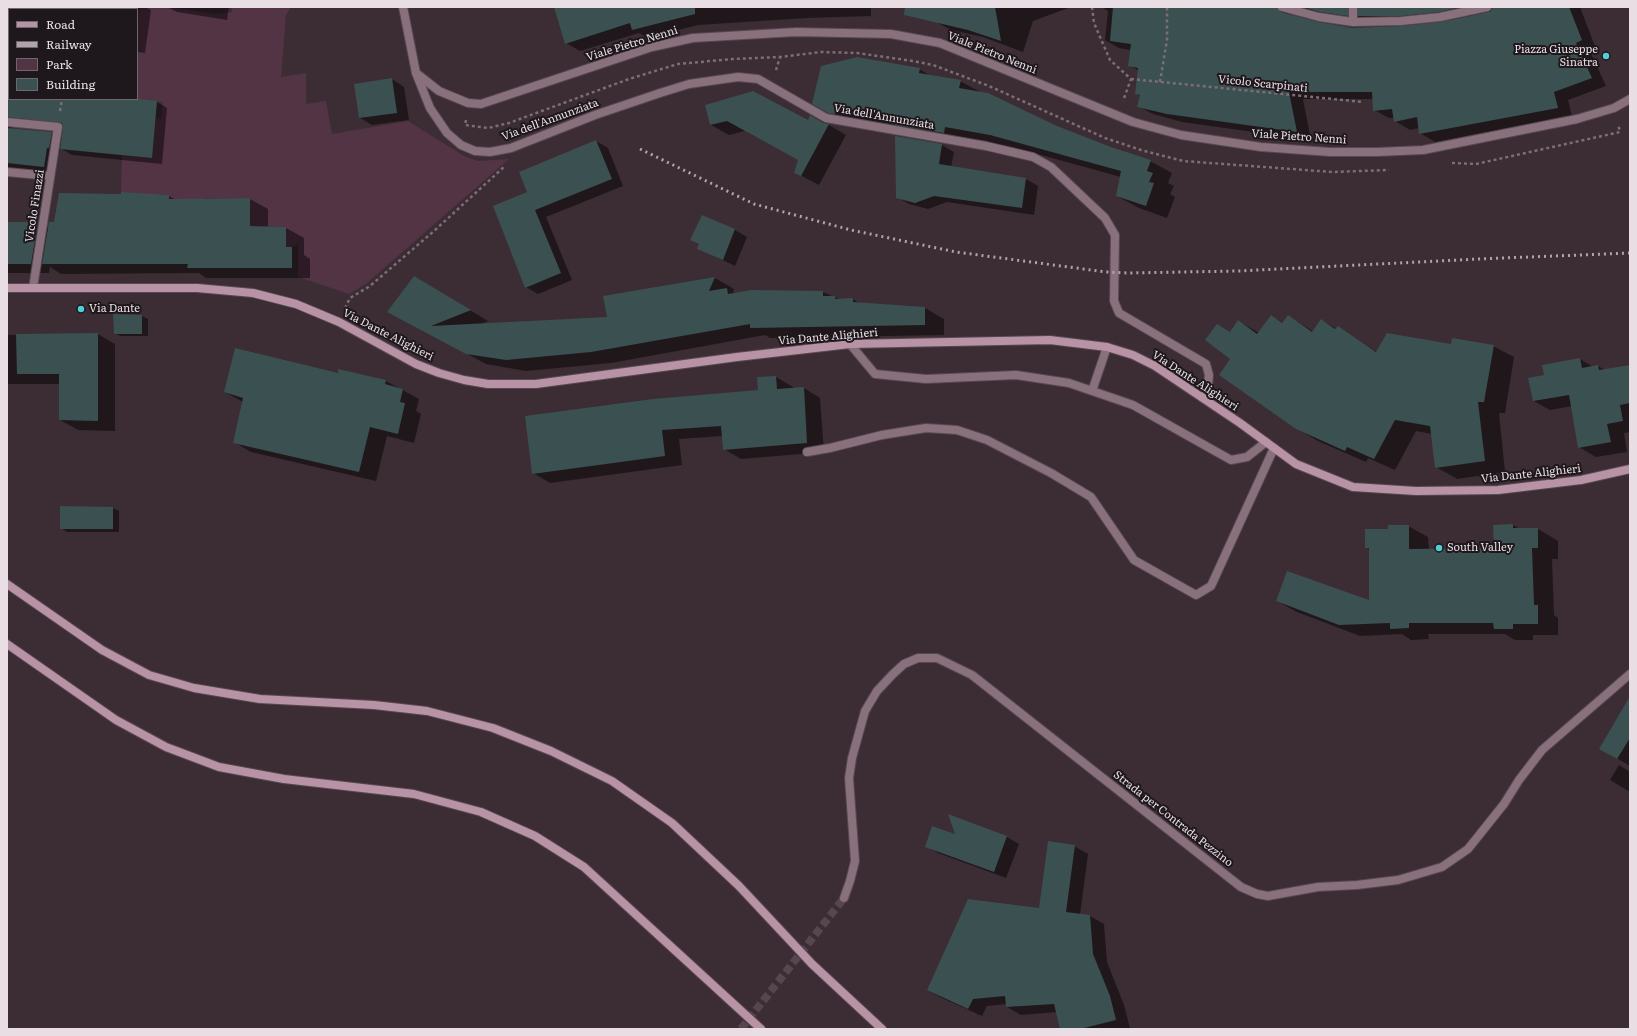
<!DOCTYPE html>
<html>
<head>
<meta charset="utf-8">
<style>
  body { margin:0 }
  #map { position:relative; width:1637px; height:1036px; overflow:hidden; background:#3c2c34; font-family:Literata,serif }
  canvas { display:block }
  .frame { position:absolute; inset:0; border:8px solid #e8dee3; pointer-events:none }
  .legend { position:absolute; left:8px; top:8px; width:130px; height:92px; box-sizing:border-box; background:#1e171b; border:1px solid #6f676b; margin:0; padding:5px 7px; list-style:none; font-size:12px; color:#e8dee3 }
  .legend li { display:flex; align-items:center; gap:8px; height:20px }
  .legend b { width:20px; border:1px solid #6f676b }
</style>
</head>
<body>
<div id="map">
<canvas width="1637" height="1036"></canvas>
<div class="frame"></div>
<ul class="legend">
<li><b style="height:5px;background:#b893a6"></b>Road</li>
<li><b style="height:5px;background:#b0a4aa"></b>Railway</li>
<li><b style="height:11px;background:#533445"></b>Park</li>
<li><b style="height:11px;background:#3b5051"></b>Building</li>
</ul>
</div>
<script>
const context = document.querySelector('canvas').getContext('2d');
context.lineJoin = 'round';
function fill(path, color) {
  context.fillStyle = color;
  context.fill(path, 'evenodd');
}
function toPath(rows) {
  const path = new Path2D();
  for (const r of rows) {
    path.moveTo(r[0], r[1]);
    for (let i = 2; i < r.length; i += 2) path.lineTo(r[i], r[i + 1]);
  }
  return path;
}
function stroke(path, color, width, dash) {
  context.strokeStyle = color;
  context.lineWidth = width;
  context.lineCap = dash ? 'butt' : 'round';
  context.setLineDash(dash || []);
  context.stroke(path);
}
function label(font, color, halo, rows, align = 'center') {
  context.font = font + ' Literata,serif';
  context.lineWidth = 4;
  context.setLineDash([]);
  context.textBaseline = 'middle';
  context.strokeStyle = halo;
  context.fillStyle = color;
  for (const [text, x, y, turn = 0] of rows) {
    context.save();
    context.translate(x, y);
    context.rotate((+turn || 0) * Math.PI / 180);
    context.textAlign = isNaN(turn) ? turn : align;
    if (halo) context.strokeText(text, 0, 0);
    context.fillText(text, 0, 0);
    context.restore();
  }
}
fill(toPath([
  [140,7,166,7,216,14,232,12,232,7,291,7,286,15,281,77,306,73,306,104,326,101,332,134,408,121,464,156,478,161,509,159,367,283,349,294,298,277,298,244,292,247,286,247,286,227,250,226,250,198,204,198,170,221,169,195,121,193,122,155,152,158,131,115,161,119,163,102,137,99,137,32]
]), '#533445');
fill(toPath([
  [7,7,145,7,151,10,145,53,137,52,137,9,9,9,9,33,7,32],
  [167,7,229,7,227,20,177,12],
  [555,7,871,7,871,16,807,18,698,25,647,38,639,33,580,51,566,43],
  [909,7,1071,7,1033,21,1023,52,983,37,951,30],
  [1102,7,1580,7,1596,49,1590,51,1606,86,1568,100,1572,116,1435,142,1420,133,1419,128,1410,130,1395,121,1395,118,1389,118,1374,110,1374,99,1303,99,1311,140,1182,122,1153,114,1138,106,1140,96,1136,93,1139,71,1129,65,1131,50,1119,48,1105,40,1108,11],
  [1293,11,1362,23,1362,17,1374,24,1416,23,1452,20,1452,21,1401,28,1353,28,1318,23,1291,16],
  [919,69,931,76,960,81,982,93,1057,127,1111,148,1150,161,1172,173,1168,183,1174,186,1170,194,1175,197,1167,218,1139,208,1117,196,1121,177,1012,147,966,138,965,145,918,137,901,126,860,119,857,126,851,125,814,103],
  [392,79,404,87,409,120,372,125,360,118],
  [7,80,9,80,9,99,133,99,157,102,167,108,162,164,72,155,60,148,59,154,57,153,55,173,7,168],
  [19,122,65,127,63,139,51,133,12,129,13,124],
  [706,106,823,124,829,125,846,135,819,185,796,173,799,160,745,131,729,135,711,125],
  [596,141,608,148,623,186,546,217,572,280,538,294,526,287,528,192],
  [942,145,954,152,951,167,1026,179,1038,186,1034,215,947,202,928,209,909,204,897,197],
  [152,195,169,196,176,200,250,199,268,209,268,227,286,228,304,238,304,255,310,259,310,278,206,278,199,273,61,274,50,267,49,273,7,273,7,222,37,223,49,229,54,223],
  [702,216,735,230,747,237,735,266,698,248,700,244,692,240],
  [715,278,734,289,733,292,735,293,823,292,841,300,853,299,860,304,925,308,944,319,944,335,770,338,765,335,611,363,526,371,486,364,408,322,433,288,488,321,481,324,608,318,604,297],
  [114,316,142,316,148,319,148,336,120,336,115,333],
  [1271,316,1283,323,1288,316,1314,332,1322,320,1337,329,1338,327,1377,352,1451,345,1493,346,1514,357,1505,413,1499,413,1505,472,1457,479,1436,467,1432,434,1416,431,1395,470,1368,458,1366,462,1318,441,1296,428,1231,332,1238,321,1259,333],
  [98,334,115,344,115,431,78,430,60,420,60,384,7,384,7,335],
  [1580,359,1593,367,1598,366,1605,370,1630,366,1630,432,1624,433,1627,452,1596,457,1579,447,1572,406,1550,410,1534,401,1545,376],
  [339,370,386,381,419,399,416,411,421,414,414,443,387,436,376,481,251,452,234,442,243,402,225,392,338,374],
  [776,377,793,387,793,389,804,388,820,398,824,452,741,459,724,449,723,436,679,439,682,465,550,483,533,473,759,391],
  [113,508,119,511,119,532,67,532,61,528],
  [1513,525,1520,529,1538,529,1558,541,1558,559,1552,559,1554,615,1558,618,1558,635,1533,635,1533,640,1515,640,1505,634,1428,634,1429,639,1411,640,1402,634,1360,636,1297,612,1277,601,1370,601,1370,550,1366,547,1389,530,1408,526,1428,537,1429,550,1495,549,1494,526],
  [1630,721,1630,766,1601,749],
  [1619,765,1630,772,1630,792,1610,780],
  [950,816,1007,837,1019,844,1006,878,938,853,926,846,957,835],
  [1074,846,1088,854,1080,915,1090,916,1104,924,1107,962,1124,1005,1130,1028,1061,1029,1057,1012,1021,1015,1007,1007,1007,1004,987,1006,982,1016,942,998,928,990,1040,909]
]), '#0007');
fill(toPath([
  [554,7,695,7,695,14,632,30,630,23,565,44],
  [905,7,995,7,1001,41,968,30,904,15],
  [1113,7,1277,7,1281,12,1318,22,1353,28,1401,26,1441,22,1488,12,1491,11,1492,7,1569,7,1582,40,1576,43,1592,78,1554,92,1558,108,1419,134,1417,117,1394,122,1392,109,1373,111,1372,92,1289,92,1297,132,1167,114,1137,107,1140,95,1135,94,1138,68,1128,66,1131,44,1110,41],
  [1303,7,1348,7,1348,16,1320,12],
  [1358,7,1461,7,1439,12,1401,16,1358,16],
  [857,57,920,68,919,73,961,80,959,88,988,93,1057,126,1111,147,1151,160,1147,171,1153,173,1149,182,1154,183,1146,206,1116,196,1121,171,990,135,945,127,944,133,895,125,895,118,838,107,835,114,828,113,812,104,821,66],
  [392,78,397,113,359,118,354,84],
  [753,91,808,120,810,115,823,123,829,124,801,176,794,173,798,160,727,121,710,125,705,105],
  [7,99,140,99,157,101,152,158,60,149,63,128,62,123,7,117],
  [7,128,52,132,49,148,47,148,44,167,7,163],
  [895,136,942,144,939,164,1026,178,1022,208,934,196,915,203,896,198],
  [596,140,612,179,535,210,561,273,525,288,493,206,527,192,519,172],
  [121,192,169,195,169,199,250,198,250,226,286,227,286,247,292,247,292,268,187,268,188,264,42,264,49,222,54,222,59,193,121,194],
  [702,215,735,229,723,260,697,249,699,244,690,240],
  [7,222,38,222,31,264,7,264],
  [414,276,471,310,431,326,607,317,603,296,715,277,709,291,727,288,728,294,751,290,823,291,823,296,835,296,835,299,853,298,853,302,925,307,925,325,750,328,750,324,591,352,506,360,466,354,387,312],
  [113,314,142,315,142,334,114,334],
  [1271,315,1282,323,1288,315,1312,332,1321,319,1335,329,1338,326,1376,352,1387,333,1451,344,1452,338,1494,345,1484,402,1478,402,1485,461,1435,468,1430,426,1395,420,1374,459,1347,447,1345,451,1296,429,1219,375,1230,359,1205,340,1217,324,1230,332,1238,320,1257,334],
  [98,333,98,421,59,420,59,374,17,374,16,334],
  [235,348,338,373,338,369,386,380,385,384,403,389,400,402,405,403,398,434,370,427,359,472,233,443,243,398,224,392],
  [1580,358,1582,368,1598,365,1599,370,1630,365,1630,403,1620,405,1623,421,1607,424,1611,442,1578,448,1569,395,1533,401,1528,378,1544,375,1542,365],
  [776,376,777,389,804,387,807,443,723,450,721,426,662,430,665,456,532,474,525,416,653,399,758,390,757,377],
  [60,506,113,507,113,529,60,529],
  [1513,524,1513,528,1538,528,1538,548,1532,548,1534,605,1538,605,1538,624,1513,624,1513,629,1494,629,1493,623,1409,623,1409,628,1390,629,1390,623,1339,625,1276,601,1287,571,1369,600,1369,548,1365,548,1365,529,1388,529,1388,525,1409,525,1409,549,1494,548,1493,525],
  [1630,696,1630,738,1617,759,1599,749],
  [948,814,1007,836,994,872,925,847,932,826,955,834],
  [1048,841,1075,845,1066,912,1090,915,1093,954,1110,996,1116,1020,1080,1029,1060,1029,1054,1004,1006,1007,1005,996,973,999,968,1009,927,990,968,899,1039,908]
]), '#3b5051');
stroke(toPath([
  [741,1029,844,898]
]), '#56474e', 8, [8, 4]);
const lane = toPath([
  [850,344,875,374,926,379,1016,375,1069,383,1133,405,1231,460,1247,457,1266,442],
  [1092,391,1107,347],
  [807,452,830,448,882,435,926,428,957,430,987,440,1051,473,1091,497,1134,560,1196,595,1211,586,1274,448]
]);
const street = toPath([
  [403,7,416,73,430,108,447,133,461,145,475,151,490,152,511,148,595,115,660,93,689,84,738,77,758,79,826,118,986,146,1033,157,1051,167,1105,218,1115,235,1114,301,1119,313,1206,364,1209,375,1208,385,1203,398],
  [1282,7,1319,17,1353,22,1401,21,1440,17,1487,7],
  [1353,22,1353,7],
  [416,73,439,91,468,103,481,104,652,47,693,38,796,32,891,34,940,43,1133,122,1181,135,1261,147,1330,152,1377,152,1423,150,1577,119,1614,108,1630,99],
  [7,74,9,74],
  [7,122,58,127,33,288],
  [7,172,50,176],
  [844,898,850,881,855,861,849,778,852,758,865,711,877,691,893,674,904,664,918,658,937,658,972,675,1241,887,1257,894,1268,896,1318,887,1357,885,1398,880,1442,867,1468,849,1504,804,1519,780,1542,750,1630,674]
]);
const secondary = toPath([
  [7,288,197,288,253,293,296,304,339,322,416,364,439,373,464,380,488,384,536,384,737,357,850,344,1050,340,1107,347,1133,355,1155,366,1240,423,1296,464,1353,487,1416,491,1498,490,1581,480,1630,469],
  [7,584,102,650,149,675,194,688,260,699,374,705,427,711,493,728,551,751,612,781,672,823,739,886,812,964,882,1029],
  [7,644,116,720,166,747,219,767,284,779,414,794,481,812,535,836,584,867,761,1029]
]);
stroke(lane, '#584850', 10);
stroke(street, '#584850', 10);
stroke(secondary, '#584850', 10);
stroke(toPath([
  [1092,7,1094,23,1110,60,1131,79,1123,101],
  [74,9,75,7],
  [776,70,780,57],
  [1131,79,1363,102],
  [1160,82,1167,40,1167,7],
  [60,111,62,99],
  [466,120,465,125,488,128,509,123,629,79,678,64,733,59,780,57,821,52,857,53,913,61,933,65,989,86,1105,138,1141,150,1183,161,1332,172,1389,170],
  [1452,163,1476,164,1620,132,1618,124],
  [345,308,350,298,370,286,434,231,505,166]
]), '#7c6e75', 2.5, [3, 3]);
stroke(lane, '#88707c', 8);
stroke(street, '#88707c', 8);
stroke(secondary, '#b893a6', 8);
stroke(toPath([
  [640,149,754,204,851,230,956,252,1106,272,1128,273,1238,271,1479,259,1630,253]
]), '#b0a4aa', 3, [2, 4]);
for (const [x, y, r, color] of [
  [1606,56,4,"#52ccd5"],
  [81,309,4,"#52ccd5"],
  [1439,548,4,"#52ccd5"]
]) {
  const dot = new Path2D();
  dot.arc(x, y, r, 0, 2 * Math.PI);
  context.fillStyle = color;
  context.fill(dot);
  stroke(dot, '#1e171b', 1.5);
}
label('11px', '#e8dee3', '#1e171b', [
  ["Viale Pietro Nenni",632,44,-17],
  ["Viale Pietro Nenni",992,53,22],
  ["Vicolo Scarpinati",1263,84,6],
  ["Via dell'Annunziata",884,117,10],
  ["Via dell'Annunziata",550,120,-20],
  ["Viale Pietro Nenni",1299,137,4],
  ["Vicolo Finazzi",35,206,-81],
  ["Via Dante Alighieri",388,335,27],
  ["Via Dante Alighieri",828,337,-5],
  ["Via Dante Alighieri",1195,381,33],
  ["Via Dante Alighieri",1531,474,-6],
  ["Strada per Contrada Pezzino",1173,819,38]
]);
label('11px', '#e8dee3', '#1e171b', [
  ["Piazza Giuseppe",1598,50,"right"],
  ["Sinatra",1598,63,"right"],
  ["Via Dante",89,309],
  ["South Valley",1447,548]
], 'left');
</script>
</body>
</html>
